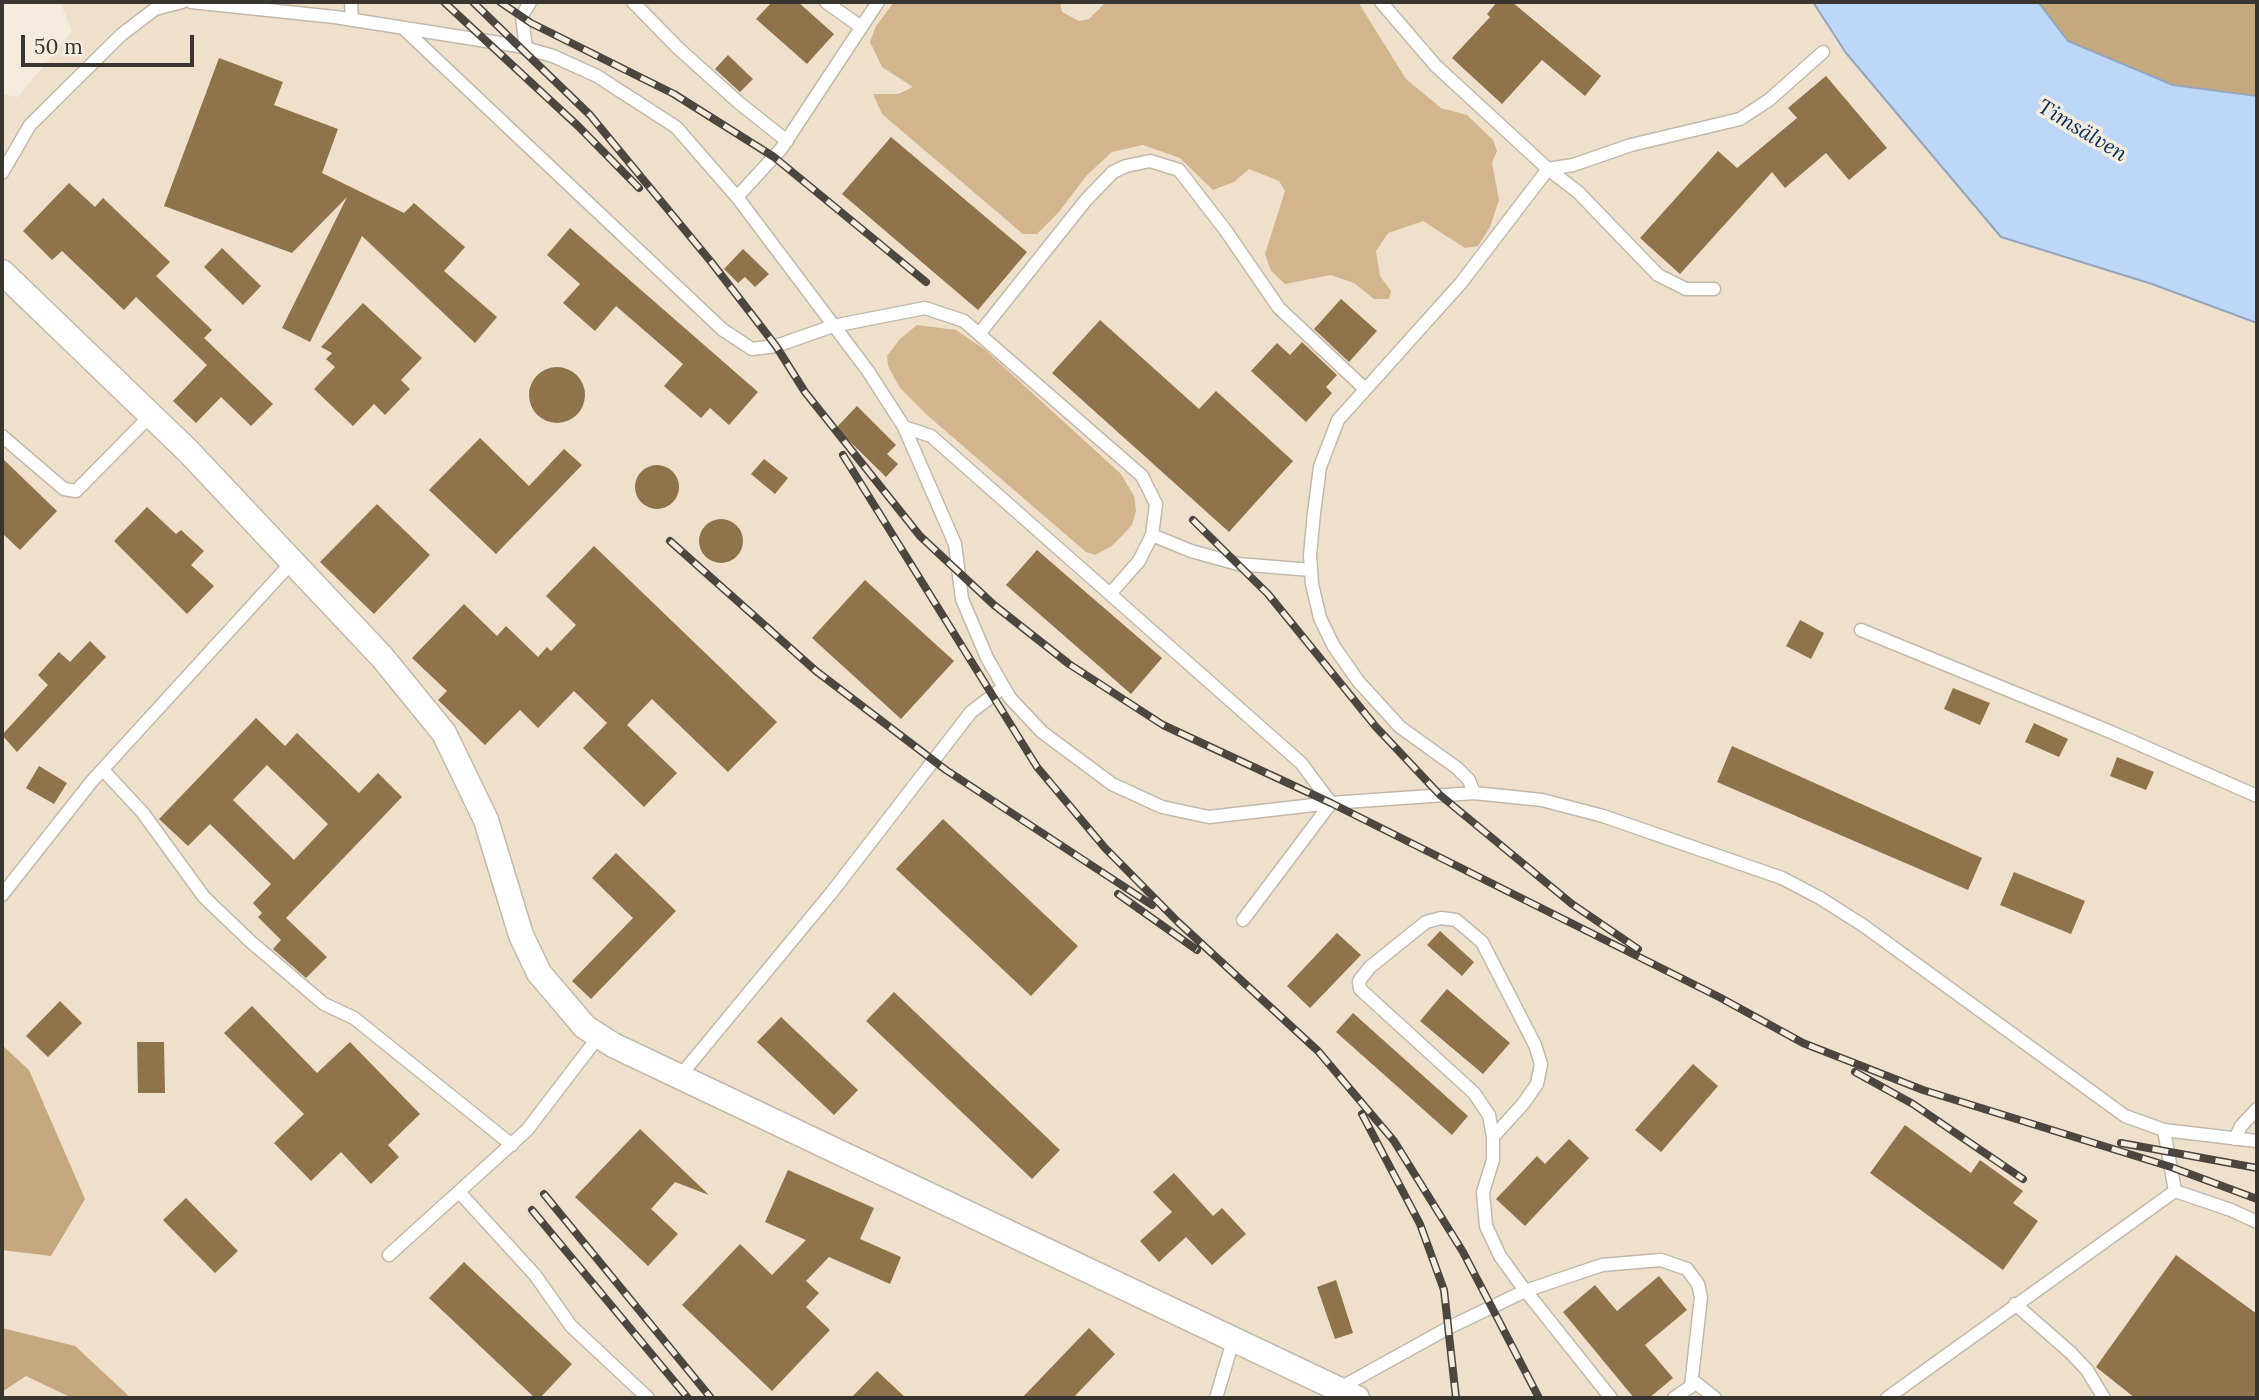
<!DOCTYPE html>
<html>
<head>
<meta charset="utf-8">
<style>
  body { margin:0 }
  #map { position:relative; width:2259px; height:1400px; overflow:hidden; background:#f6ecdd; font-family:Lora,serif }
  canvas { display:block }
  .frame { position:absolute; inset:0; border:4px solid #38342f; pointer-events:none }
  .scale { position:absolute; left:21px; top:35px; width:173px; height:32px; box-sizing:border-box; border:4px solid #38342f; border-top:0; padding-left:9px; font-size:21px; line-height:24px; white-space:nowrap; color:#38342f; -webkit-text-stroke:5px #f6ecdd; paint-order:stroke }
</style>
</head>
<body>
<div id="map">
<canvas width="2259" height="1400"></canvas>
<div class="frame"></div>
<div class="scale">50 m</div>
</div>
<script>
const context = document.querySelector('canvas').getContext('2d');
context.lineJoin = 'round';
function fill(path, color) {
  context.fillStyle = color;
  context.fill(path, 'evenodd');
}
function toPath(rows) {
  const path = new Path2D();
  for (const r of rows) {
    if (r.length === 3) {
      path.moveTo(r[0] + r[2], r[1]);
      path.arc(r[0], r[1], r[2], 0, 2 * Math.PI);
      continue;
    }
    path.moveTo(r[0], r[1]);
    for (let i = 2; i < r.length; i += 2) path.lineTo(r[i], r[i + 1]);
  }
  return path;
}
function stroke(path, color, width, dash) {
  context.strokeStyle = color;
  context.lineWidth = width;
  context.lineCap = dash ? 'butt' : 'round';
  context.setLineDash(dash || []);
  context.stroke(path);
}
function label(font, color, halo, rows, align = 'center') {
  context.font = font + ' Lora,serif';
  context.lineWidth = 7;
  context.setLineDash([]);
  context.textBaseline = 'middle';
  context.strokeStyle = halo;
  context.fillStyle = color;
  for (const [text, x, y, turn = 0] of rows) {
    context.save();
    context.translate(x, y);
    context.rotate((+turn || 0) * Math.PI / 180);
    context.textAlign = isNaN(turn) ? turn : align;
    if (halo) context.strokeText(text, 0, 0);
    context.fillText(text, 0, 0);
    context.restore();
  }
}
fill(toPath([
  [60,2,1813,2,1846,53,2152,284,2257,323,2257,1398,2,1398,2,94,18,97,72,31]
]), '#eee0cb');
fill(toPath([
  [894,2,1060,2,1062,12,1079,21,1089,19,1106,2,1358,2,1406,79,1441,108,1467,115,1493,140,1497,151,1492,163,1499,200,1490,227,1478,246,1465,248,1423,221,1388,233,1376,251,1380,276,1391,291,1389,299,1374,299,1354,283,1331,275,1285,284,1271,271,1265,254,1285,191,1279,181,1249,169,1234,182,1213,190,1180,158,1143,145,1112,152,1087,175,1058,213,1037,234,1023,234,882,114,873,94,898,94,913,87,882,67,870,42,876,26],
  [917,325,956,330,984,349,1121,474,1134,496,1136,511,1132,525,1112,546,1095,555,1086,552,927,415,900,388,888,366,887,356,900,339]
]), '#d2b58c');
fill(toPath([
  [2038,2,2257,2,2257,96,2173,85,2068,41],
  [2,1045,29,1070,85,1199,51,1256,2,1250],
  [2,1328,75,1346,131,1398,72,1398,26,1376,2,1392]
]), '#c5a87d');
const water = toPath([
  [1813,2,2038,2,2068,41,2173,85,2257,96,2257,323,2152,284,2001,237,1846,53,1813,2]
]);
fill(water, '#bdd7f8');
stroke(water, '#95a6bc', 2);
fill(toPath([
  [772,2,798,2,834,34,807,64,756,19],
  [1497,2,1512,2,1601,76,1585,96,1542,60,1502,104,1452,58,1490,17,1487,14],
  [728,55,753,79,740,92,715,69],
  [219,58,283,82,274,105,338,129,322,173,404,213,414,203,465,247,444,271,497,317,475,343,362,236,310,342,282,328,347,197,292,253,164,206],
  [1826,76,1887,148,1849,180,1826,153,1785,188,1772,172,1680,274,1640,238,1718,151,1737,168,1797,118,1788,108],
  [891,137,1027,252,978,310,842,194],
  [69,183,95,207,103,198,170,262,156,276,212,330,204,338,273,404,251,426,221,397,196,423,173,401,207,365,136,297,124,310,62,251,52,260,23,231],
  [570,228,758,392,729,425,710,408,701,418,664,386,683,364,616,306,595,331,563,303,580,284,547,255],
  [222,248,261,286,243,305,204,267],
  [743,249,769,274,755,287,745,277,738,283,724,269],
  [1341,299,1377,331,1349,362,1314,329],
  [363,303,422,358,401,380,410,389,385,415,374,404,353,426,314,389,335,367,326,359,332,353,321,347],
  [1100,320,1199,409,1216,391,1293,461,1229,532,1052,373],
  [1302,342,1337,375,1326,387,1332,393,1306,422,1251,371,1277,343,1290,355],
  [557,395,28],
  [857,406,896,445,887,454,898,464,886,477,836,428],
  [480,438,529,486,564,449,582,465,496,554,429,490],
  [2,458,57,511,20,550,2,533],
  [764,459,788,478,775,494,751,474],
  [657,487,22],
  [377,504,430,555,374,614,320,562],
  [147,507,176,534,181,530,204,551,191,565,214,586,187,614,114,541],
  [721,541,22],
  [594,546,777,722,728,772,652,699,627,725,677,773,644,807,583,748,607,723,574,691,538,728,520,710,485,745,438,700,447,691,412,658,464,604,497,636,506,626,538,657,547,647,551,651,576,625,546,596],
  [1037,550,1162,658,1131,694,1006,585],
  [865,580,954,661,901,719,812,638],
  [1800,620,1824,633,1811,659,1786,646],
  [90,641,106,657,17,752,2,735,48,685,38,675,59,652,70,662],
  [1953,688,1990,703,1980,725,1944,709],
  [256,718,285,746,297,733,359,793,378,773,402,797,286,918,327,957,306,978,273,949,281,940,258,917,262,913,253,903,271,884,210,824,188,846,159,819],
  [267,765,328,824,294,860,233,800],
  [2034,723,2068,739,2059,757,2025,742],
  [1732,746,1982,858,1968,890,1717,782],
  [2117,757,2154,772,2146,790,2110,776],
  [39,766,67,783,54,804,26,788],
  [943,819,1078,946,1031,996,896,869],
  [616,853,676,911,591,999,572,981,633,918,592,878],
  [2014,872,2085,901,2071,934,2000,905],
  [1440,931,1474,962,1462,976,1427,945],
  [1337,933,1361,955,1310,1008,1287,986],
  [1447,989,1510,1043,1483,1074,1420,1021],
  [894,992,1060,1150,1032,1179,866,1021],
  [60,1001,82,1023,48,1057,26,1036],
  [252,1006,317,1073,350,1042,420,1114,388,1145,399,1157,371,1184,341,1152,311,1181,274,1143,304,1114,224,1033],
  [1353,1013,1468,1116,1452,1135,1336,1032],
  [781,1017,858,1090,834,1115,757,1042],
  [137,1042,164,1042,165,1093,138,1093],
  [1693,1064,1718,1086,1661,1152,1635,1130],
  [1905,1125,1971,1173,1980,1160,2023,1191,2013,1203,2038,1221,2003,1270,1870,1173],
  [640,1129,709,1195,675,1182,651,1209,678,1234,648,1266,575,1197],
  [1569,1139,1589,1158,1525,1226,1496,1199,1537,1156,1545,1164],
  [788,1170,874,1208,860,1239,901,1257,890,1284,829,1257,806,1281,819,1293,806,1307,830,1330,772,1391,682,1305,740,1244,772,1275,806,1240,765,1222],
  [1174,1173,1213,1216,1222,1208,1246,1234,1212,1265,1186,1237,1159,1262,1140,1241,1172,1212,1153,1192],
  [186,1198,238,1251,215,1273,163,1220],
  [2176,1255,2257,1314,2257,1398,2135,1398,2096,1367],
  [464,1262,572,1364,540,1398,535,1398,429,1298],
  [1659,1276,1687,1310,1645,1345,1673,1378,1649,1398,1634,1398,1563,1312,1595,1285,1617,1311],
  [1336,1280,1353,1333,1335,1339,1317,1287],
  [1089,1328,1115,1354,1073,1398,1022,1398],
  [877,1371,906,1398,851,1398]
]), '#8f734a');
const service = toPath([
  [191,2,335,17,518,46,553,56,597,76,676,127,737,197,868,371,904,427,955,544,962,599,987,658,1010,698,1042,732,1112,784,1162,807,1209,817,1331,803,1474,793,1542,800,1603,816,1782,878,1820,898,1864,926,2125,1116,2164,1130,2257,1141],
  [351,2,352,20],
  [633,2,678,48,738,102,787,141],
  [826,2,861,27],
  [1381,2,1436,66,1548,169,1461,283,1338,420,1320,467,1314,513,1310,555,1312,584,1320,618,1333,645,1358,681,1400,727,1457,768,1469,780,1474,793],
  [403,28,723,330,752,349,776,346,833,326,925,308,964,321,1142,476,1156,504,1152,535,1139,561,1110,594],
  [526,49,522,16,530,2],
  [2,173,30,125,121,35,155,9,182,2],
  [737,197,781,149,878,2],
  [1714,289,1686,289,1658,275,1578,192,1548,169,1573,165,1631,145,1740,119,1769,100,1823,52],
  [979,334,1086,200,1113,172,1126,166,1150,161,1179,170,1226,231,1279,308,1365,389],
  [904,427,931,436,1110,594,1301,763,1331,803,1243,920],
  [2,436,64,489,76,491,151,415],
  [1152,535,1191,551,1238,564,1311,570],
  [1861,630,2111,732,2257,796],
  [103,770,143,813,204,897,251,942,324,1004,354,1018,512,1145],
  [2,895,92,781,293,561],
  [680,1076,832,892,971,712,1004,687],
  [2164,1130,2175,1191],
  [1493,1137,1523,1104,1537,1084,1541,1064,1535,1045,1482,942,1456,920,1441,918,1426,922,1370,967,1359,981,1360,989,1474,1093,1489,1115,1493,1137,1493,1160,1483,1192,1486,1226,1500,1256,1521,1285,1611,1398],
  [2235,1139,2241,1126,2257,1109],
  [2175,1191,2231,1210,2257,1222],
  [460,1193,535,1275,571,1326,648,1398],
  [389,1255,527,1130,599,1036],
  [2015,1304,2071,1353,2087,1370,2104,1398],
  [1338,1389,1450,1327,1525,1291,1602,1265,1661,1260,1687,1269,1698,1284,1701,1297,1691,1386],
  [1216,1398,1233,1341],
  [1674,1398,1696,1383,1715,1398],
  [1887,1398,2175,1191]
]);
const minor = toPath([
  [2,272,188,451,382,657,444,733,486,820,521,935,539,973,585,1027,613,1045,1357,1398]
]);
stroke(service, '#c3b9ab', 15);
stroke(minor, '#c3b9ab', 27);
stroke(service, '#fff', 12);
stroke(minor, '#fff', 24);
const rail = toPath([
  [444,2,578,126,639,188],
  [473,2,590,115,712,263,776,346,805,392,920,536,994,605,1069,664,1163,725,1331,803,1719,997,1803,1043,1923,1090,2171,1167,2257,1199],
  [500,2,531,23,674,94,774,157,926,282],
  [843,455,1037,767,1105,848,1178,922,1318,1051,1394,1141,1463,1252,1539,1398],
  [1193,520,1268,594,1376,727,1440,795,1572,904,1638,949],
  [670,541,816,671,946,770,1152,905],
  [1118,894,1197,950],
  [1855,1072,1913,1104,2023,1179],
  [1362,1114,1420,1224,1444,1290,1456,1398],
  [2121,1143,2257,1168],
  [544,1194,711,1398],
  [532,1210,688,1398]
]);
stroke(rail, '#4b4640', 8);
stroke(rail, '#f6ecdd', 5, [16]);
label('italic 21px', '#002c5b', '#f6ecdd', [
  ["Timsälven",2082,131,31]
]);
</script>
</body>
</html>
